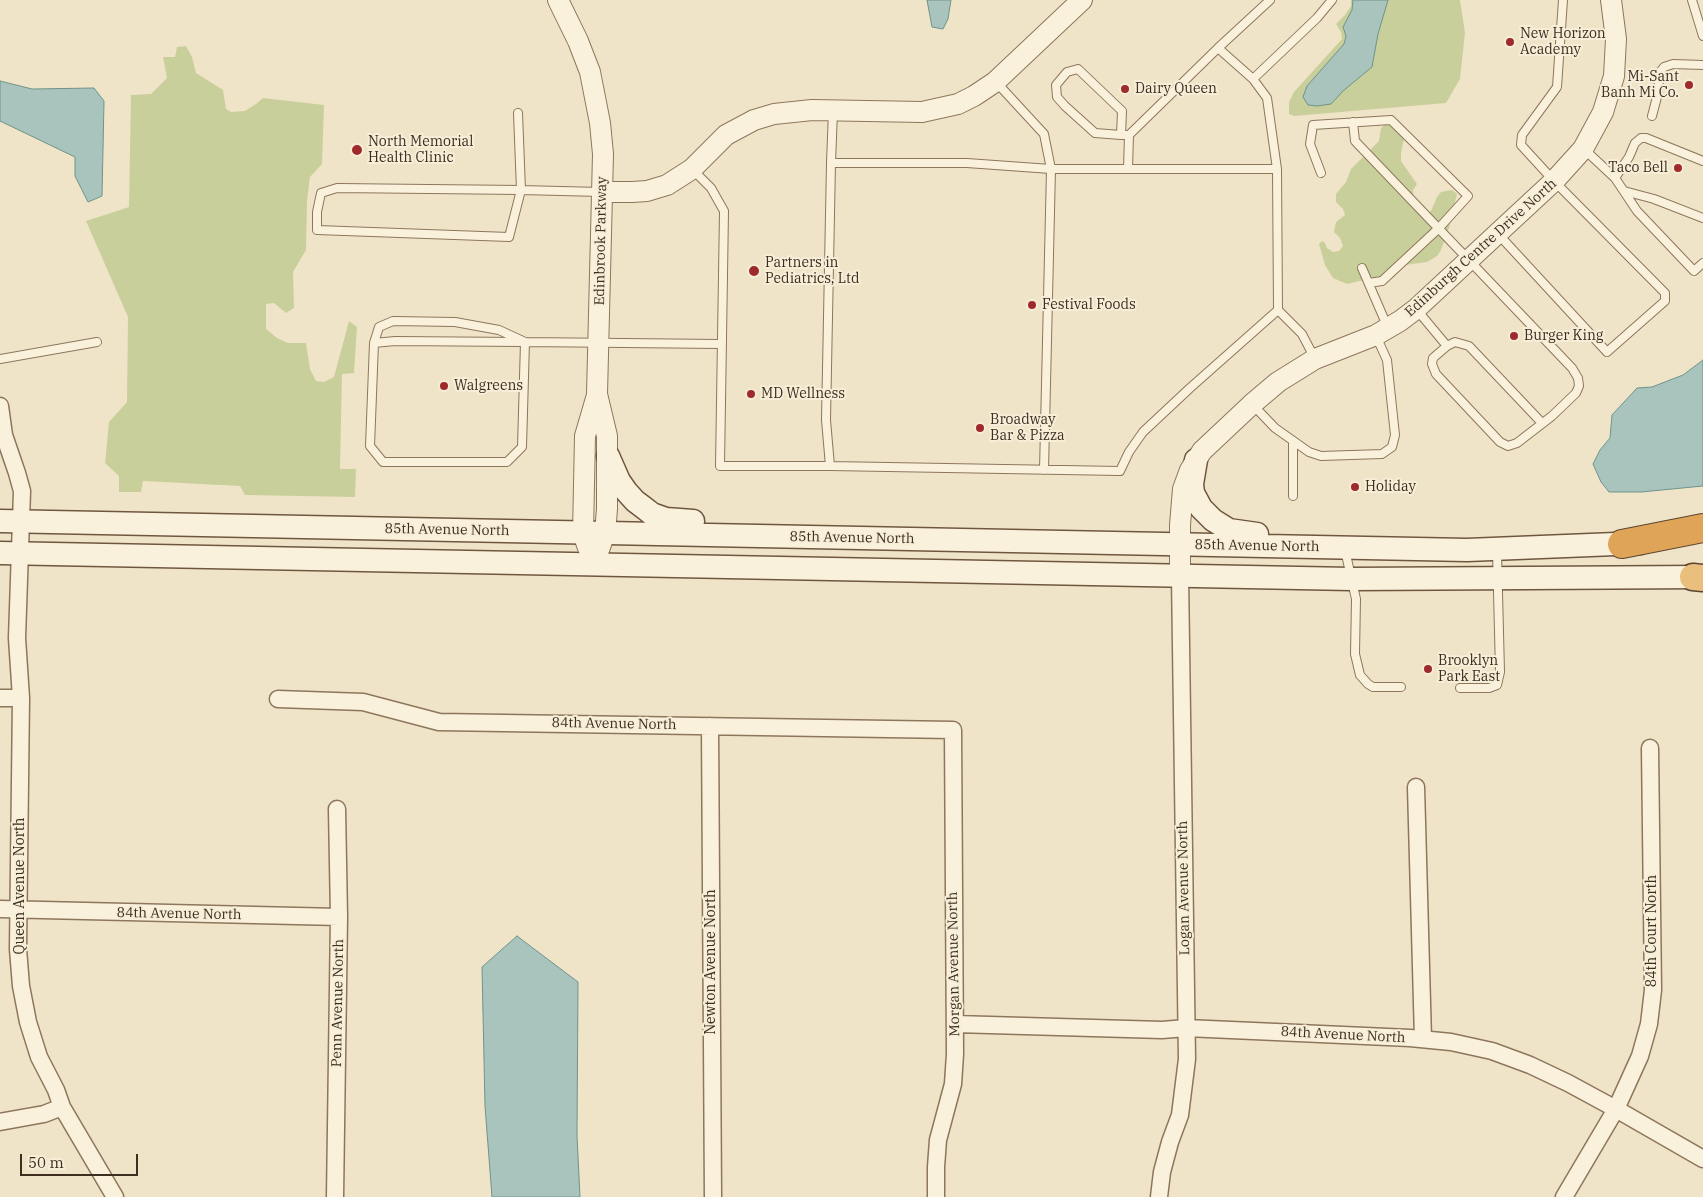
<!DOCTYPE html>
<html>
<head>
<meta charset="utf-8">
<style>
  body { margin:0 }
  #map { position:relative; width:1703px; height:1197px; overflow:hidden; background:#f0e4c8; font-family:"IBM Plex Serif",serif }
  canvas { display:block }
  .scale { position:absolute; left:20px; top:1154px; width:118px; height:22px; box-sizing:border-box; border:2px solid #3d2e20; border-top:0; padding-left:6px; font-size:15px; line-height:18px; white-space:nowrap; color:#3d2e20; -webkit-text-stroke:4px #f7eed8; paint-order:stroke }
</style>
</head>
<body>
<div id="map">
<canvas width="1703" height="1197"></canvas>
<div class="scale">50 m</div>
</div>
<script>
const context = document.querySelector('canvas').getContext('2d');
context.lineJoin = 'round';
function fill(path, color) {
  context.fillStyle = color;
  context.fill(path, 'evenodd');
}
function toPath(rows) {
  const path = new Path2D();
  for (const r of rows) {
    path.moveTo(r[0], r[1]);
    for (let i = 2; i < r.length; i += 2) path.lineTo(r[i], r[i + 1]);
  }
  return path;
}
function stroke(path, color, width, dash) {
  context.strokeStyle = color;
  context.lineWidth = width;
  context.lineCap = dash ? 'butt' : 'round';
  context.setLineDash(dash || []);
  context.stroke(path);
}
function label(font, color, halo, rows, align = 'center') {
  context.font = font + ' "IBM Plex Serif",serif';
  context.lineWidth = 4;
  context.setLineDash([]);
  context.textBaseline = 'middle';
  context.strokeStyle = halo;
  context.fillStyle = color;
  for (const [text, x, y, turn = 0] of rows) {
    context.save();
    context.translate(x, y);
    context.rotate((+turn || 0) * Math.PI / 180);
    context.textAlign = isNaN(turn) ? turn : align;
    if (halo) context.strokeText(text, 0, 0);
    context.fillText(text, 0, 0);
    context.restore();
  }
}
fill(toPath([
  [1351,0,1460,0,1465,33,1460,79,1446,103,1294,116,1289,114,1289,102,1294,92,1342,39,1341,32,1336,24,1345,15,1351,6],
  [186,46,192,57,196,73,223,90,226,109,231,112,245,111,256,104,263,98,324,105,322,164,310,177,307,201,306,250,293,272,294,308,286,313,274,303,266,304,266,329,277,338,288,343,306,343,310,369,316,381,324,382,334,377,349,321,357,327,354,373,342,374,340,469,356,469,355,497,245,495,240,486,143,481,141,492,119,492,119,476,105,463,109,422,127,402,128,317,86,221,129,207,131,95,151,94,167,78,163,57,175,57,177,47],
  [1386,124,1399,125,1406,129,1401,153,1401,161,1417,184,1413,190,1414,200,1427,214,1431,211,1437,197,1441,192,1452,190,1457,194,1449,228,1441,250,1437,256,1427,262,1405,265,1390,270,1381,276,1347,284,1333,278,1325,265,1319,244,1322,241,1325,243,1327,248,1333,252,1339,251,1343,246,1340,238,1334,232,1336,222,1345,215,1343,209,1336,202,1336,194,1346,182,1351,169,1379,141,1381,128]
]), '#c9cf9b');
const water = toPath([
  [927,0,951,0,948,19,943,29,932,27,927,0],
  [1353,0,1388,0,1378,34,1372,67,1343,91,1331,104,1317,106,1308,105,1303,97,1307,86,1344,44,1346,36,1343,27,1352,10,1353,0],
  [0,81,32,89,94,88,104,101,102,196,88,202,75,176,75,157,0,121,0,81],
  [1703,360,1703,486,1641,492,1609,492,1601,482,1593,464,1600,450,1610,438,1612,415,1637,388,1652,387,1683,375,1703,360],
  [517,936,578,982,577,1136,580,1197,492,1197,485,1106,482,967,517,936]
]);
fill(water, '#a9c4bc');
stroke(water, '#6f938a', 1);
const service = toPath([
  [1692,0,1703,36],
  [1253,79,1218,48,1270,0],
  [997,83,1044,134,1051,169,1128,169,1129,135,1218,48],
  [833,111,831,163,967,163,1051,169,1044,470],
  [518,113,521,190,509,237,317,230,317,212,321,193,337,188,521,190,601,192],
  [1652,116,1657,97,1660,72,1664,67,1673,64,1703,65],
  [1353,122,1355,141,1572,368,1578,378,1579,386,1576,393,1552,416,1517,443,1508,446,1500,442,1436,374,1432,364,1433,358,1447,346,1417,310],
  [1121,135,1122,111,1078,69,1067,72,1056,85,1057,97,1065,106,1095,133,1121,135,1129,135],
  [1585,150,1615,178,1637,211,1694,271,1703,263],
  [831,163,826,420,830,466,1120,471,1129,452,1143,432,1190,388,1278,310],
  [1128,169,1277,169],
  [693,170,711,188,724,211,720,466,830,466],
  [1321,173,1310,144,1313,125,1391,120,1468,196,1439,228,1382,281,1369,283],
  [1615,178,1629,157,1635,143,1641,138,1646,138,1703,161],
  [1624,191,1654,199,1703,218],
  [1499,235,1607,352,1665,301,1665,293,1554,181,1521,145,1522,135,1557,87,1563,0],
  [1362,268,1388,328],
  [525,342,499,330,455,322,393,321,379,327,374,343,370,446,383,462,507,462,522,447,525,342,721,344],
  [374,343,395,341,521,342],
  [1447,346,1455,342,1469,346,1542,423],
  [1314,357,1302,334,1278,310,1277,169,1267,98,1253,79,1317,18,1332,0],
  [0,359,97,342],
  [1253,405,1275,428,1309,452,1321,456,1382,454,1392,447,1395,435,1387,360,1376,336],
  [1293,496,1293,441],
  [1345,550,1356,599,1355,654,1360,675,1368,684,1373,687,1401,687],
  [1460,688,1489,688,1497,685,1500,672,1497,552]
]);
const minor = toPath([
  [0,406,4,435,17,473,22,491,17,638,21,698,18,949,21,986,28,1022,39,1057,56,1090,62,1107,115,1197],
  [0,698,21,698],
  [278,699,363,702,439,722,953,730,955,1054,953,1084,938,1140,936,1167,936,1197],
  [710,726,713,1197],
  [1416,787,1423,1039],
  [0,909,339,917],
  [955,1024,1162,1030,1186,1028,1410,1038,1451,1042,1492,1051,1530,1065,1568,1083,1616,1109,1703,1159],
  [0,1122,44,1114,62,1107],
  [335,1197,339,917,337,809],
  [1159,1197,1162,1172,1170,1142,1180,1115,1187,1059,1180,576],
  [1564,1197,1616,1109,1640,1056,1649,1024,1653,990,1650,748]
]);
const tertiary = toPath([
  [558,0,578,41,590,72,600,123,603,154,597,394,607,436,607,509,605,533,594,564],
  [603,192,632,192,647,191,667,185,692,169,726,135,754,120,774,114,812,110,922,112,958,104,974,96,995,82,1082,0],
  [588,548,583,533,585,436,597,395],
  [1180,576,1180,525,1183,489,1190,470,1202,451,1252,404,1278,382,1315,359,1376,335,1400,321,1416,309,1554,181,1583,149,1603,112,1614,76,1616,39,1611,0]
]);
const secondary = toPath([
  [608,456,619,481,626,491,635,501,643,507,652,514,666,519,693,521],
  [1196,460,1192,484,1193,493,1201,508,1213,520,1229,530,1257,534],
  [0,521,1467,550,1640,543],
  [0,553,1351,579,1703,577]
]);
const trunk = toPath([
  [1693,577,1703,578]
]);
const motorway = toPath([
  [1622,544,1703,528]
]);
stroke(service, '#8d765c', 10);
stroke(minor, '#8d765c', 19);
stroke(tertiary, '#8d765c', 22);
stroke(secondary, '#6f573f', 25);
stroke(trunk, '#5b4430', 29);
stroke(motorway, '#5b4430', 30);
stroke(service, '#faf1dc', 8);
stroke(minor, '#faf1dc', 16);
stroke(tertiary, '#faf1dc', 20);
stroke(secondary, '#faf1dc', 22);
stroke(trunk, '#eabe7c', 26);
stroke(motorway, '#e0a458', 28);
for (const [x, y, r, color] of [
  [1510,42,5,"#9e2a2b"],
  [1689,85,5,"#9e2a2b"],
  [1125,89,5,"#9e2a2b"],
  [357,150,6,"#9e2a2b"],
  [1678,168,5,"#9e2a2b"],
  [754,271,6,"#9e2a2b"],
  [1032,305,5,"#9e2a2b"],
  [1514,336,5,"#9e2a2b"],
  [444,386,5,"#9e2a2b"],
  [751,394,5,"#9e2a2b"],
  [980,428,5,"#9e2a2b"],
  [1355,487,5,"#9e2a2b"],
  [1428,669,5,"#9e2a2b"]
]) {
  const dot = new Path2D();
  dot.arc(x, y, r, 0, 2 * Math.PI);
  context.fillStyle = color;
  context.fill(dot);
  stroke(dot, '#f7eed8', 2);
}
label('14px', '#3d2e20', '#f7eed8', [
  ["New Horizon",1520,34],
  ["Academy",1520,50],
  ["Mi-Sant",1679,77,"right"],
  ["Banh Mi Co.",1679,93,"right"],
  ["Dairy Queen",1135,89],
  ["North Memorial",368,142],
  ["Health Clinic",368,158],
  ["Taco Bell",1668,168,"right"],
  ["Partners in",765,263],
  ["Pediatrics, Ltd",765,279],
  ["Festival Foods",1042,305],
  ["Burger King",1524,336],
  ["Walgreens",454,386],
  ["MD Wellness",761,394],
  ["Broadway",990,420],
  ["Bar & Pizza",990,436],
  ["Holiday",1365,487],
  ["Brooklyn",1438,661],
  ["Park East",1438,677]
], 'left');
label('14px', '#3d2e20', '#f7eed8', [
  ["Edinbrook Parkway",601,241,-89],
  ["Edinburgh Centre Drive North",1481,248,-42],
  ["85th Avenue North",447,530,1],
  ["85th Avenue North",852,538,1],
  ["85th Avenue North",1257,546,1],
  ["84th Avenue North",614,724,1],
  ["Queen Avenue North",20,886,-90],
  ["Logan Avenue North",1184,888,-91],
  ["84th Avenue North",179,914,1],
  ["84th Court North",1652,931,-90],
  ["Newton Avenue North",711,962,-90],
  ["Morgan Avenue North",954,964,-91],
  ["Penn Avenue North",338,1003,-89],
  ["84th Avenue North",1343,1035,3]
]);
</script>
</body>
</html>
